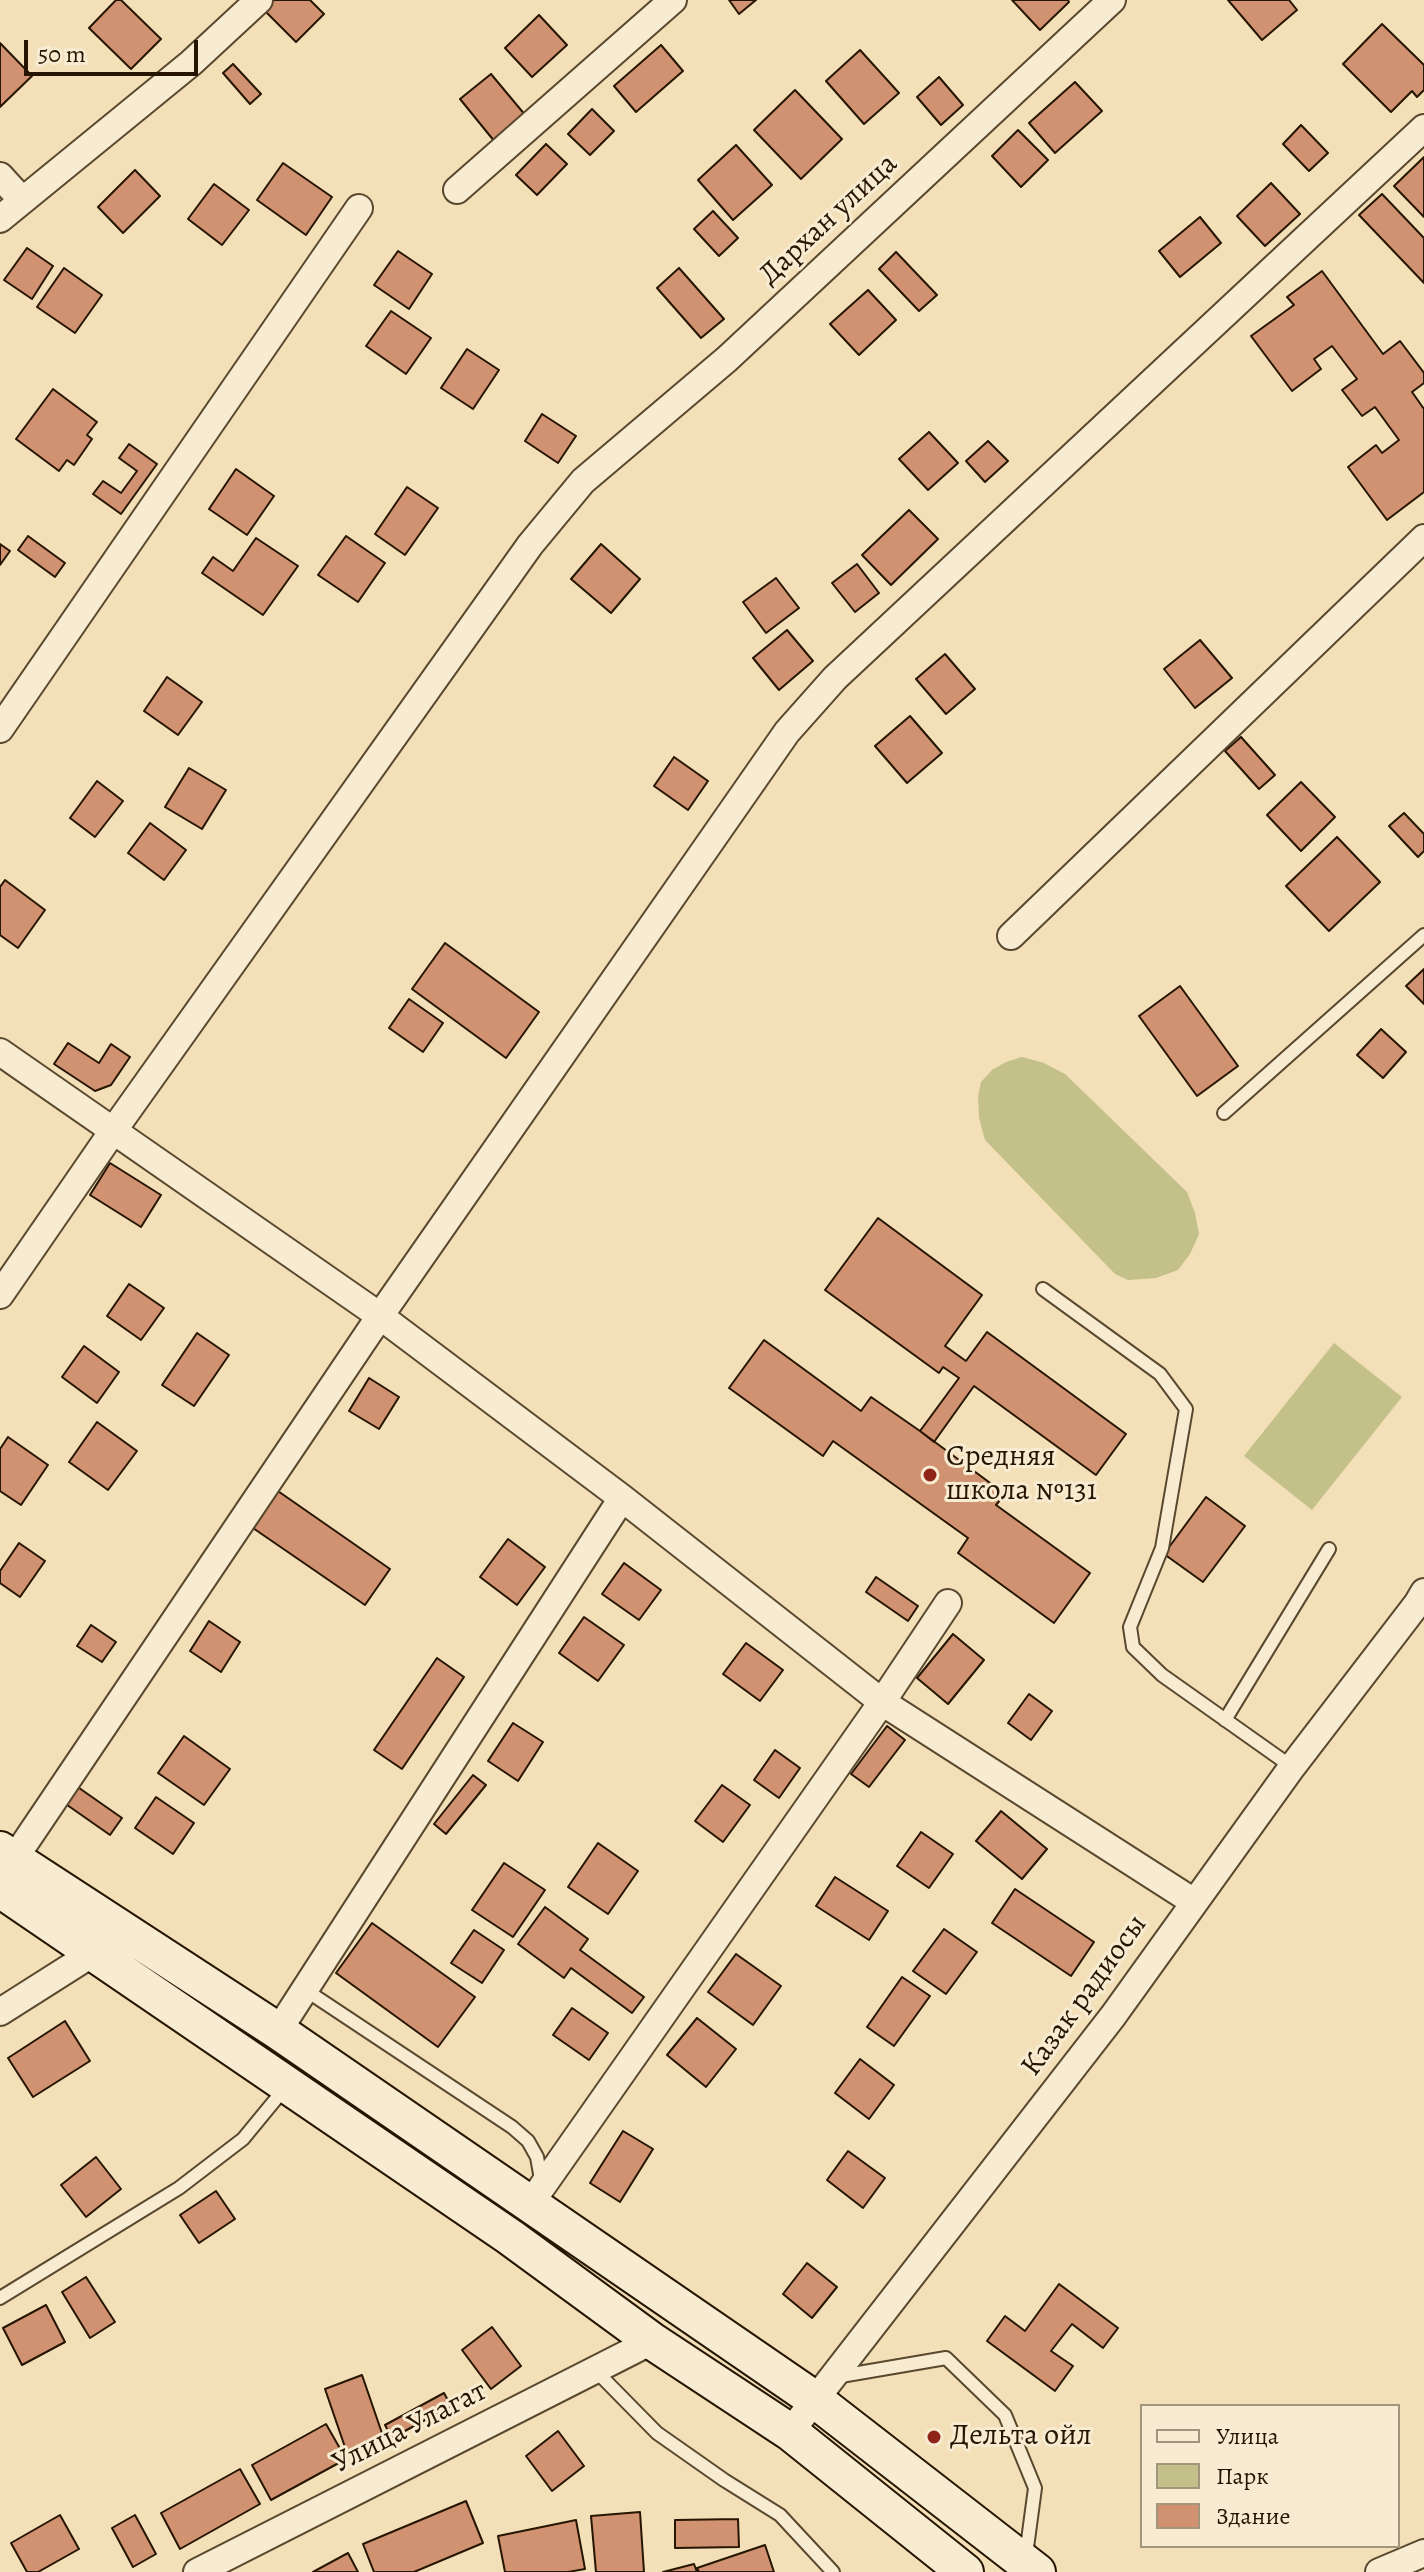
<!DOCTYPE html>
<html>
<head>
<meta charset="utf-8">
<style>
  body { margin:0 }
  #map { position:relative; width:1424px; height:2572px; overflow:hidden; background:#f3e0b8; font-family:Alegreya,serif }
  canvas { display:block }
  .legend { position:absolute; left:1140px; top:2404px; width:260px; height:144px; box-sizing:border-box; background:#f7ebd1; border:2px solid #a3957d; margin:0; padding:10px 14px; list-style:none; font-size:24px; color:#261500 }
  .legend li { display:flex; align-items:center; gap:16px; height:40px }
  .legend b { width:40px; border:2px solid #a3957d }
  .scale { position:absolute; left:24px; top:40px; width:174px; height:36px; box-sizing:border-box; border:4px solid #261500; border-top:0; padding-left:10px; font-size:24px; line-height:28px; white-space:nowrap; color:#261500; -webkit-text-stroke:6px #f7ebd1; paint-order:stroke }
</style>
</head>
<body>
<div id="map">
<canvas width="1424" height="2572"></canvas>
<ul class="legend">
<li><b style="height:10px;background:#f7ebd1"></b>Улица</li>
<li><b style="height:22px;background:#c3c089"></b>Парк</li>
<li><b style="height:22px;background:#d09270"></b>Здание</li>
</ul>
<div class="scale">50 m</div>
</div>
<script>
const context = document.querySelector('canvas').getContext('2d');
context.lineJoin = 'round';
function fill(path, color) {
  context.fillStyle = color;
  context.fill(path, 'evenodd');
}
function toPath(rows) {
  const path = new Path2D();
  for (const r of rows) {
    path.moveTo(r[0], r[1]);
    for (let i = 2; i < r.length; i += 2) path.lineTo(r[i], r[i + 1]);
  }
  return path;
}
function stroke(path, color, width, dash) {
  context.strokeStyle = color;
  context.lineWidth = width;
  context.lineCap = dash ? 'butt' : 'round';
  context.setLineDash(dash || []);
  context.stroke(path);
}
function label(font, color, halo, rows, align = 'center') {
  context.font = font + ' Alegreya,serif';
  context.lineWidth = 6;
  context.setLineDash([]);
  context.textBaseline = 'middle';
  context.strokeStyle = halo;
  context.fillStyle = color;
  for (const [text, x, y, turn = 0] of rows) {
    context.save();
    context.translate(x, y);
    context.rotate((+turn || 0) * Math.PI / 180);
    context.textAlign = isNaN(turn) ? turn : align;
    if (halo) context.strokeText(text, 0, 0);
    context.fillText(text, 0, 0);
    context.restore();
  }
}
fill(toPath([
  [1022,1057,1044,1063,1065,1074,1187,1192,1195,1213,1199,1234,1190,1254,1178,1270,1156,1278,1128,1280,1115,1274,985,1140,979,1118,978,1096,981,1082,992,1070,1006,1062],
  [1334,1343,1402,1397,1312,1510,1244,1456]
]), '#c3c089');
const building = toPath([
  [116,0,121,0,161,39,131,69,89,28,116,0],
  [268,0,310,0,324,14,296,42,261,7,268,0],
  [729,0,756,0,739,14,729,0],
  [1012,0,1068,0,1069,2,1040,30,1012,0],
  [1228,0,1289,0,1297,10,1262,40,1228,0],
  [539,15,567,45,532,77,505,48,539,15],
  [1382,24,1424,65,1424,90,1417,97,1412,91,1391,112,1343,64,1382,24],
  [0,43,32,76,0,107,0,43],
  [661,45,683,71,636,112,614,86,661,45],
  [860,50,899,93,864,124,826,81,860,50],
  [233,64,261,94,250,104,223,73,233,64],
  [491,74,526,116,495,142,460,99,491,74],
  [939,77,963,105,941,125,917,97,939,77],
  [1075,82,1102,111,1055,153,1029,123,1075,82],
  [795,90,842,139,801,179,754,130,795,90],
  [592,109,614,131,590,155,568,134,592,109],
  [1301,125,1328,153,1309,171,1283,144,1301,125],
  [1018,130,1048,160,1021,187,992,156,1018,130],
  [546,144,567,164,537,195,516,175,546,144],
  [736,145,772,185,733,220,698,180,736,145],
  [1424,157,1424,217,1394,186,1424,157],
  [283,163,332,197,306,235,257,200,283,163],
  [135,170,160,196,123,233,98,207,135,170],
  [1271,183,1300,214,1265,246,1237,216,1271,183],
  [214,184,249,210,222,245,188,219,214,184],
  [1382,194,1424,238,1424,283,1359,215,1382,194],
  [713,211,738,238,719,256,694,229,713,211],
  [1200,217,1221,243,1180,277,1159,251,1200,217],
  [27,248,53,266,32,299,4,280,27,248],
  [398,251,432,274,409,309,374,285,398,251],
  [896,252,937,295,919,311,879,269,896,252],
  [64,268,102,295,75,333,37,307,64,268],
  [679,268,724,319,701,338,657,288,679,268],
  [1322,271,1383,354,1400,341,1424,373,1424,383,1412,392,1424,409,1424,492,1387,520,1348,467,1376,445,1382,453,1399,440,1375,407,1362,416,1342,390,1357,379,1332,346,1314,359,1321,369,1292,391,1251,336,1294,305,1287,297,1322,271],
  [868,290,896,320,859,355,830,324,868,290],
  [391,311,431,338,406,374,366,346,391,311],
  [467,349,499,370,473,409,441,388,467,349],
  [53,389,97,422,87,435,92,439,74,465,67,460,59,471,16,439,53,389],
  [542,414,576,436,558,463,525,441,542,414],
  [929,432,958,463,928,490,899,459,929,432],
  [988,441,1008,461,985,482,966,461,988,441],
  [129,444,157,464,121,514,93,494,103,481,121,493,137,471,119,458,129,444],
  [236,469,274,496,247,535,209,509,236,469],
  [407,487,438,508,405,555,375,534,407,487],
  [909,510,938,539,891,585,862,555,909,510],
  [28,536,65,563,55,577,18,550,28,536],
  [346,536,385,563,358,602,318,575,346,536],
  [256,538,298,566,263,615,202,573,213,557,233,571,256,538],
  [0,544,10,551,0,565,0,544],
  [601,544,640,579,611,613,571,579,601,544],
  [857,564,879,593,855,612,832,583,857,564],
  [776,578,799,608,766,633,743,602,776,578],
  [787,630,813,661,779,690,753,658,787,630],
  [1200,640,1232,678,1195,708,1164,669,1200,640],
  [945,654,975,689,946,714,916,679,945,654],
  [167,677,202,702,178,735,144,711,167,677],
  [910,716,942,753,907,783,875,746,910,716],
  [1241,737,1275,775,1259,789,1225,751,1241,737],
  [674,757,708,781,688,810,654,786,674,757],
  [189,768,226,790,202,829,165,807,189,768],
  [97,781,123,801,95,837,70,818,97,781],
  [1301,782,1335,817,1301,851,1267,815,1301,782],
  [1404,813,1424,834,1424,851,1418,857,1389,826,1404,813],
  [150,823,186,850,164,880,128,853,150,823],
  [1337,837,1380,882,1329,931,1286,886,1337,837],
  [5,880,45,910,18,948,0,935,0,887,5,880],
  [445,943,539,1012,506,1058,412,989,445,943],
  [1424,969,1424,1004,1406,986,1424,969],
  [1180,986,1238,1066,1197,1096,1139,1016,1180,986],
  [409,999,443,1023,423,1052,389,1028,409,999],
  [1381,1029,1406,1052,1383,1078,1357,1055,1381,1029],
  [68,1043,99,1063,111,1044,130,1057,111,1085,95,1091,54,1064,68,1043],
  [110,1163,161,1195,141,1227,90,1195,110,1163],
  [878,1218,982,1295,945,1346,966,1361,987,1332,1126,1434,1096,1475,974,1386,934,1442,920,1431,959,1378,943,1367,939,1373,825,1290,878,1218],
  [129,1284,164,1308,141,1340,107,1316,129,1284],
  [197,1333,229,1355,194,1406,162,1385,197,1333],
  [764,1340,861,1411,871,1397,920,1431,1005,1494,996,1505,1090,1573,1054,1623,958,1553,968,1538,833,1441,823,1456,729,1388,764,1340],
  [84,1346,119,1372,97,1403,62,1377,84,1346],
  [369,1378,399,1397,379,1429,349,1411,369,1378],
  [97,1422,137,1451,108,1490,69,1462,97,1422],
  [8,1437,48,1465,21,1505,0,1491,0,1449,8,1437],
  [275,1489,390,1569,365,1605,250,1526,275,1489],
  [1206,1497,1245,1526,1203,1582,1164,1554,1206,1497],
  [508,1539,545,1567,517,1605,480,1577,508,1539],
  [19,1543,45,1561,20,1597,0,1583,0,1571,19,1543],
  [624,1563,661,1590,639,1620,602,1594,624,1563],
  [876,1577,918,1606,908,1621,866,1592,876,1577],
  [584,1617,624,1645,598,1681,559,1653,584,1617],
  [209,1621,240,1642,221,1672,190,1651,209,1621],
  [91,1625,116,1642,102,1662,77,1646,91,1625],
  [953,1634,984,1660,948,1704,917,1678,953,1634],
  [746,1643,783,1670,760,1701,723,1674,746,1643],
  [437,1658,464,1677,402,1769,374,1750,437,1658],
  [1029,1694,1052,1711,1031,1740,1008,1723,1029,1694],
  [513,1723,543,1742,518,1781,488,1761,513,1723],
  [887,1726,905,1740,869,1787,851,1774,887,1726],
  [184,1736,230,1769,204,1805,158,1773,184,1736],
  [775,1750,800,1768,779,1798,754,1780,775,1750],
  [473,1775,486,1785,446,1834,434,1824,473,1775],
  [72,1783,122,1818,110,1835,60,1800,72,1783],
  [722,1785,750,1805,723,1842,695,1821,722,1785],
  [156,1797,194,1823,173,1854,135,1828,156,1797],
  [1001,1811,1047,1849,1022,1879,976,1841,1001,1811],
  [921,1832,953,1854,929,1888,897,1866,921,1832],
  [598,1843,638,1871,608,1914,568,1887,598,1843],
  [504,1863,545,1890,513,1937,472,1910,504,1863],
  [835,1877,888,1911,869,1940,816,1906,835,1877],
  [1015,1889,1094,1942,1071,1976,992,1923,1015,1889],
  [545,1907,588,1939,580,1950,644,1997,632,2013,571,1968,564,1978,518,1944,545,1907],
  [372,1923,475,1997,438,2047,336,1973,372,1923],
  [944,1929,977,1952,946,1994,913,1971,944,1929],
  [474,1930,504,1950,482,1983,451,1963,474,1930],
  [736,1954,781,1986,753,2025,708,1992,736,1954],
  [902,1977,930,1996,894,2046,867,2027,902,1977],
  [572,2008,608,2033,589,2060,553,2035,572,2008],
  [697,2018,736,2049,706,2087,667,2055,697,2018],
  [65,2021,90,2061,33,2097,8,2058,65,2021],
  [860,2059,894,2085,869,2119,835,2093,860,2059],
  [623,2131,653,2149,620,2202,590,2183,623,2131],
  [848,2151,885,2178,863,2208,827,2180,848,2151],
  [96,2157,121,2189,86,2217,61,2185,96,2157],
  [216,2191,235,2219,199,2243,180,2215,216,2191],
  [807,2263,837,2287,812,2318,783,2294,807,2263],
  [86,2277,115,2322,90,2338,62,2292,86,2277],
  [1059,2284,1118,2328,1103,2348,1072,2324,1051,2351,1073,2366,1055,2391,987,2341,1005,2316,1025,2331,1059,2284],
  [46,2305,65,2342,22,2365,3,2328,46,2305],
  [492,2327,521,2366,491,2389,462,2350,492,2327],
  [362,2375,384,2439,347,2453,325,2389,362,2375],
  [444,2393,451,2406,392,2438,385,2425,444,2393],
  [326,2424,346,2459,271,2500,252,2465,326,2424],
  [558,2431,584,2466,552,2491,526,2456,558,2431],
  [240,2469,260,2504,180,2549,161,2513,240,2469],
  [466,2501,483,2543,414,2572,374,2572,363,2544,466,2501],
  [640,2512,644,2572,596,2572,591,2516,640,2512],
  [60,2515,79,2549,38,2572,27,2572,11,2543,60,2515],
  [135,2515,156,2554,133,2567,112,2528,135,2515],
  [738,2519,739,2547,675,2548,675,2520,738,2519],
  [576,2520,585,2569,568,2572,505,2572,498,2536,576,2520],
  [765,2545,774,2572,699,2572,697,2568,765,2545],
  [348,2553,358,2572,313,2572,348,2553],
  [694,2564,697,2572,663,2572,694,2564]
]);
fill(building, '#d09270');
stroke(building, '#261500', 2);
const service = toPath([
  [1224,1113,1424,935],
  [1043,1289,1160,1374,1186,1409,1162,1548,1130,1627,1133,1647,1162,1675,1292,1767],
  [1225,1720,1329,1549],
  [304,1989,512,2127,528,2141,537,2157,542,2185],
  [0,2298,179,2188,243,2139,285,2088],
  [595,2370,657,2433,724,2480,780,2515,833,2572],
  [835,2377,946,2358,1005,2415,1035,2488,1026,2555]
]);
const minor = toPath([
  [0,176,22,200],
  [457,190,673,0],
  [0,219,191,63,259,0],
  [0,729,359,208],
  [1011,936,1424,538],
  [0,1052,380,1316,622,1498,882,1702,1194,1902],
  [0,1295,113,1131,530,545,583,481,727,359,1112,0],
  [14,1859,380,1316,787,732,835,678,1424,128],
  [0,2012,93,1953],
  [278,2031,622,1498],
  [530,2204,882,1702,948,1603],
  [790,2432,1113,2016,1292,1767,1417,1604,1424,1592],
  [197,2572,652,2341],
  [1379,2572,1424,2553]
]);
const secondary = toPath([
  [0,1850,278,2031,814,2399,1037,2572],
  [0,1889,510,2237,652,2341,790,2432,965,2572]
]);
stroke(service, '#59482e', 16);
stroke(minor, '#59482e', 30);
stroke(secondary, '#261500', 40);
stroke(service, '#f7ebd1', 12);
stroke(minor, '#f7ebd1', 26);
stroke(secondary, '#f7ebd1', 36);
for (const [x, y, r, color] of [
  [930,1475,8,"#8f2418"],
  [934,2437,8,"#8f2418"]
]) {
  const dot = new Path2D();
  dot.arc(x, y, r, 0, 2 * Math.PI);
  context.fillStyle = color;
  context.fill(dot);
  stroke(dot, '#f7ebd1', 3);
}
label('30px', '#261500', '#f7ebd1', [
  ["Дархан улица",829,220,-43],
  ["Казак радиосы",1085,1996,-54],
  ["Улица Улагат",410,2428,-27]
]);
label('30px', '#261500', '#f7ebd1', [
  ["Средняя",946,1458],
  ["школа №131",946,1492],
  ["Дельта ойл",950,2437]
], 'left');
</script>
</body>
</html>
